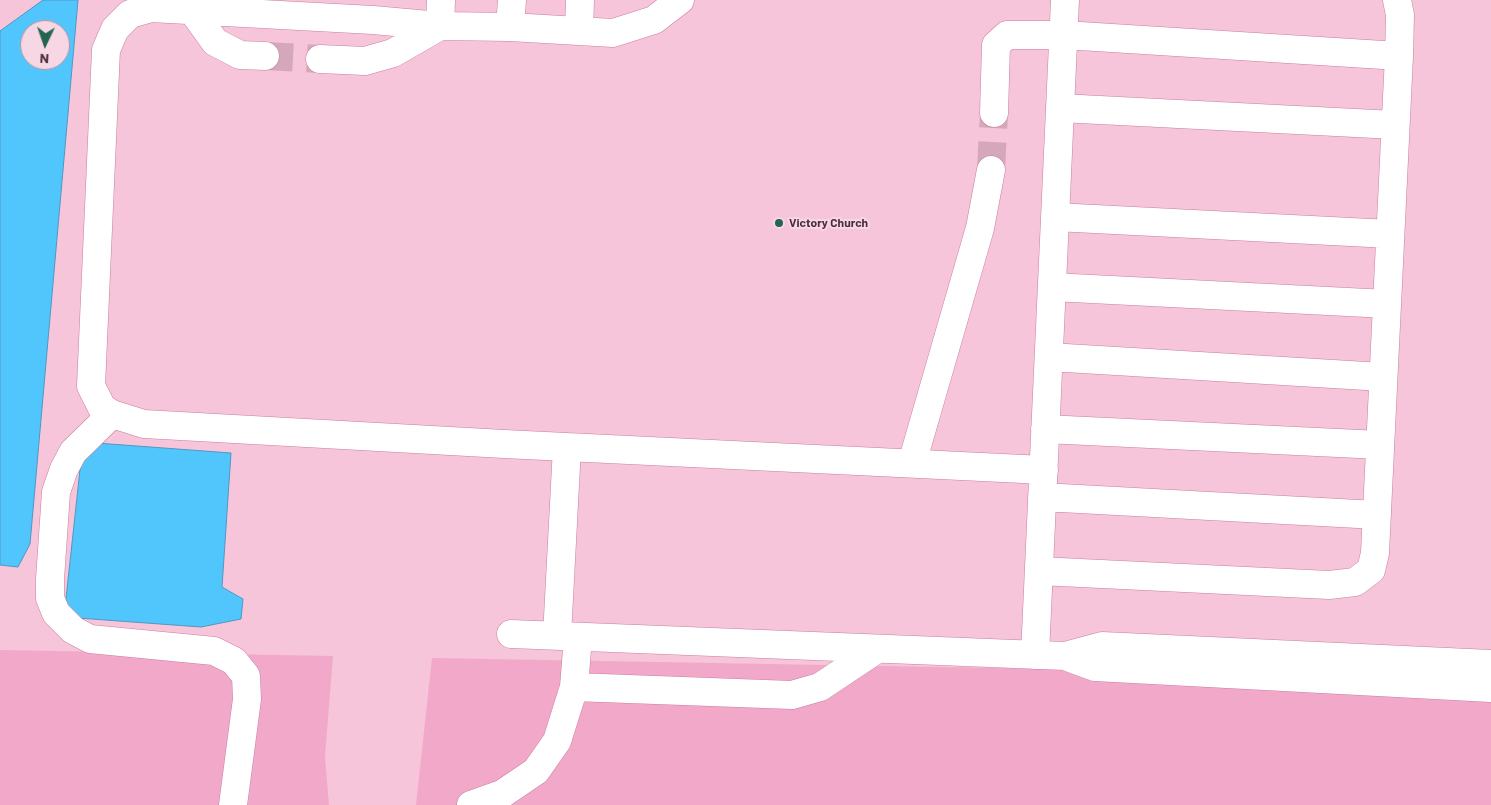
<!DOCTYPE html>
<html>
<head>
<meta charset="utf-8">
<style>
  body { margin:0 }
  #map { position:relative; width:1491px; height:805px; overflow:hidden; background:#f6c5d9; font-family:Barlow,sans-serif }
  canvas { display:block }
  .north { position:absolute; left:20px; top:20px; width:50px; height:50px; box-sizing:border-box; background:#f8d7e5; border:1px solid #b493a1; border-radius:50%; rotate:183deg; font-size:14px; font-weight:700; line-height:20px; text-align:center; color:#4d2d3c }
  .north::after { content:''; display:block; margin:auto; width:18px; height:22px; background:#246452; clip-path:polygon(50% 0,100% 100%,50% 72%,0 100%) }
</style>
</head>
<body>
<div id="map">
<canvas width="1491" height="805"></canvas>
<div class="north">N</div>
</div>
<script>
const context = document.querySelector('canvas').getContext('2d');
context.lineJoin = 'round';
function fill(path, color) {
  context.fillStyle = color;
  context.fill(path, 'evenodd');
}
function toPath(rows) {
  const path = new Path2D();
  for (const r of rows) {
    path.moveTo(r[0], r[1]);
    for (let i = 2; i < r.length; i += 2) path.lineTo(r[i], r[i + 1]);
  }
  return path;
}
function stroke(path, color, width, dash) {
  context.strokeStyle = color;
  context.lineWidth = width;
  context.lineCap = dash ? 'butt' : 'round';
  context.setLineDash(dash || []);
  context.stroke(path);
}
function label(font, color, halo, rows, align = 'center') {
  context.font = font + ' Barlow,sans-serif';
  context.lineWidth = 4;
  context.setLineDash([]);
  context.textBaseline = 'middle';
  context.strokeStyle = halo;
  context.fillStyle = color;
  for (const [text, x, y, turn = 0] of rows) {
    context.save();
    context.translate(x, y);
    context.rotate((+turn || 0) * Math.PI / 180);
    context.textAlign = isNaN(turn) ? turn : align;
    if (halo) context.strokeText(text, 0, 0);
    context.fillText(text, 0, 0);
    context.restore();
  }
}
fill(toPath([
  [0,650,333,656,325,757,329,805,0,805],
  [432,658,1107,670,1491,679,1491,805,416,805]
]), '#f2a9c9');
const water = toPath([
  [43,0,78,0,30,544,18,567,0,565,0,31,43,0],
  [30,30,60,30,60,60,30,60,30,30],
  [83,442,231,453,222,587,243,599,241,619,201,627,64,617,83,442]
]);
fill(water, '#50c6fc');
stroke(water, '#4f98c2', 1);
stroke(toPath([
  [265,56,320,59],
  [991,170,994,113]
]), '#d4a7ba', 28, [28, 14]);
const minor = toPath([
  [680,0,654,20,613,33,510,27,440,26,373,20,151,8,130,14,115,29,106,50,91,386,102,408,112,414,144,424,504,444,1044,470],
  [192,10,215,42,240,55,265,56],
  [510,27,512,0],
  [579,31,580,0],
  [320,59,365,61,393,53,440,26,441,0],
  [1060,108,1395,125],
  [994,113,996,45,1007,35,1064,35,1399,56],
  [1055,217,1390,234],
  [1052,287,1387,304],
  [1049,357,1383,377],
  [112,414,73,452,64,469,56,492,50,579,50,598,56,613,73,630,90,639,214,651,234,661,246,676,247,699,233,805],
  [1045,429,1380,445],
  [912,463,980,228,991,170],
  [1042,497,1377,515],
  [1039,571,1329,585,1355,582,1371,570,1375,553,1399,56,1400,15,1397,0],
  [511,634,1065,656,1102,646,1491,664],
  [557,636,567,447],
  [1035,655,1065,0],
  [1065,656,1095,667,1491,688],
  [574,687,578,637],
  [471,805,502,794,536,771,557,741,574,687,792,695,820,687,877,649]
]);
stroke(minor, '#c97ea0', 29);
stroke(minor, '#fff', 28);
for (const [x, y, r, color] of [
  [779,223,5,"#246452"]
]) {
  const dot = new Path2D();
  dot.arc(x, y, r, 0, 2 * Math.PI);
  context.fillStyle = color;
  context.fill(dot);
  stroke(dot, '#f8d7e5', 2);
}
label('bold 12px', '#4d2d3c', '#f8d7e5', [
  ["Victory Church",789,223]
], 'left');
</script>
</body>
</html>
